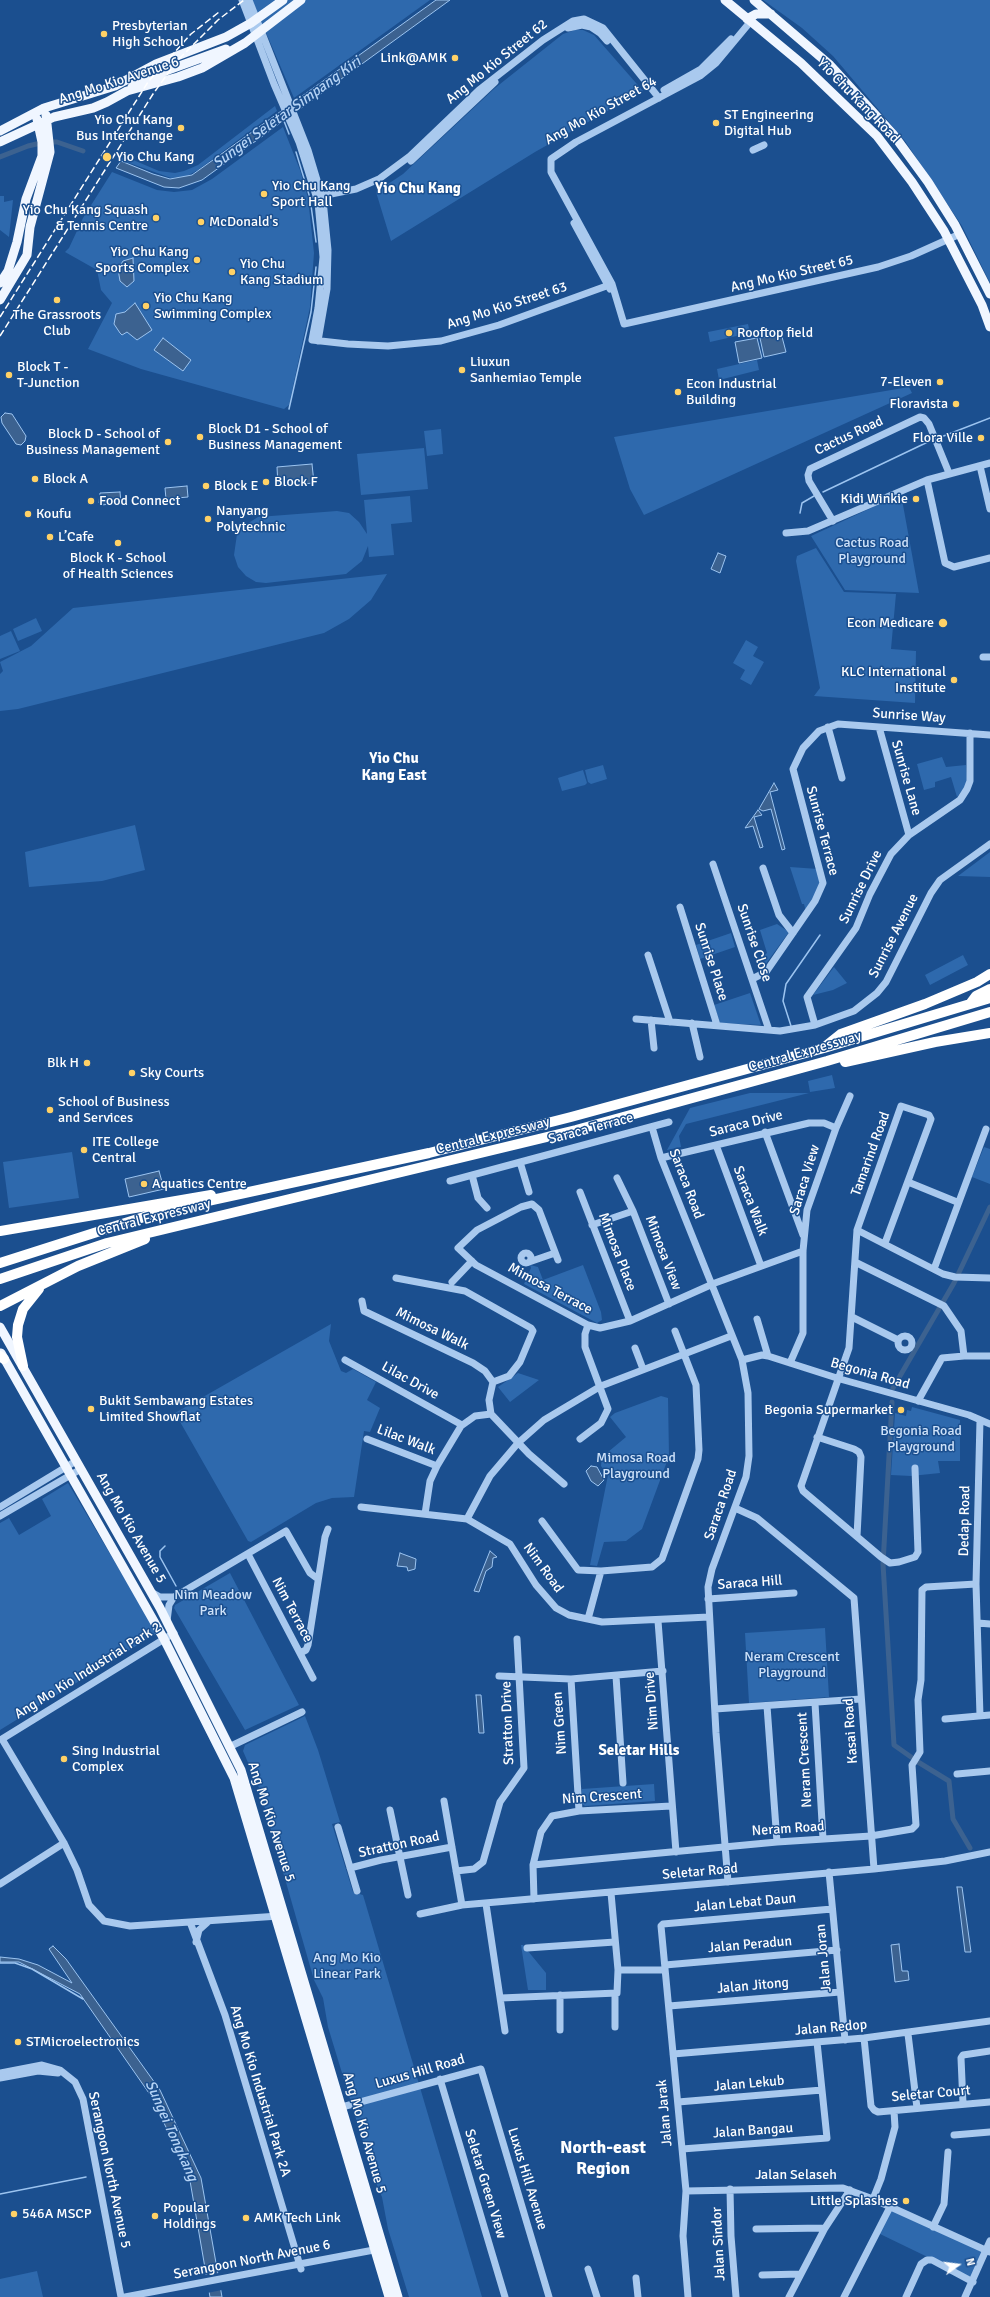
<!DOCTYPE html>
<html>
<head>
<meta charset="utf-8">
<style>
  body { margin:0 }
  #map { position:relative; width:990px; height:2297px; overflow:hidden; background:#1b4f8f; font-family:Signika,sans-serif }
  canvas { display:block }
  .north { position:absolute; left:938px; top:2245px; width:40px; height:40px; -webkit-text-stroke:3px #1b4f8f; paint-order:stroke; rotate:76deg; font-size:11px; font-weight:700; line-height:16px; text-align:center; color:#fff }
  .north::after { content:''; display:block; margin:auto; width:14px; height:18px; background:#fff; clip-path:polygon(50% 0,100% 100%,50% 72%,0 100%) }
</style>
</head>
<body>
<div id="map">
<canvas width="990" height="2297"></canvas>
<div class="north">N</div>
</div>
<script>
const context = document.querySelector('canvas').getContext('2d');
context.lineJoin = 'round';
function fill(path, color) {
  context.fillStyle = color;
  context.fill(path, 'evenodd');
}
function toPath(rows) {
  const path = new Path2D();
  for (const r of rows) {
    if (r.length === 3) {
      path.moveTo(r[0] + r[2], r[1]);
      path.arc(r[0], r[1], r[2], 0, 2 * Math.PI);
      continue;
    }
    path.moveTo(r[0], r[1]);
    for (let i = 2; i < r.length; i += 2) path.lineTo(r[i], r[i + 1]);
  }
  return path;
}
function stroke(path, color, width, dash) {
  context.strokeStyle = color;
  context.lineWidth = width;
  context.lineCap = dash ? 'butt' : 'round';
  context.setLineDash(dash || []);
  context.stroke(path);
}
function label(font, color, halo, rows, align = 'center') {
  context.font = font + ' Signika,sans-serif';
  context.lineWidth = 3;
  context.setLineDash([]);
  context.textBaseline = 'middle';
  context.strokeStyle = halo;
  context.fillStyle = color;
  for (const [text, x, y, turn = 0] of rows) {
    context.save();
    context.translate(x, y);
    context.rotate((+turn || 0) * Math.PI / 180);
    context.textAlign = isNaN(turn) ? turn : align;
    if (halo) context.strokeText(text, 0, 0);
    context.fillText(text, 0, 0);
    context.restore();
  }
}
fill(toPath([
  [252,0,430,0,294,98],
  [763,0,990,0,990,283,962,226,905,141,833,56,802,28],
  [575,30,583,30,594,35,643,91,535,152,391,241,376,192,403,174,495,88,563,34],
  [275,106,277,111,198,170,187,176,171,178,121,160,124,156,159,171,175,173,184,171,198,165],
  [283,127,300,170,308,198,314,253,310,307,289,405,284,409,141,369,88,349,112,303,101,290,97,270,65,252,69,248,83,218,112,172,157,190,174,192,192,190,212,179],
  [0,196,4,196,4,202,13,200,9,237,0,230],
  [748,324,750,333,710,342,708,332],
  [757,360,759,370,719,380,717,369],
  [909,387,912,393,644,515,630,489,614,437],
  [441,429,443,454,427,456,424,431],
  [424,448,428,489,361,495,357,454],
  [901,494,919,593,845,590,811,536],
  [410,496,412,522,391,524,394,555,369,557,368,546,362,561,346,574,266,583,256,582,246,576,238,567,234,555,237,534,247,524,258,517,337,511,349,513,359,522,367,534,364,500],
  [816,548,844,592,896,594,891,649,916,651,915,703,814,696,820,688,796,561,797,556],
  [387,574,371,600,349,619,324,633,18,709,0,711,0,674,3,671,0,662,31,646,73,608],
  [36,618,42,631,18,641,13,629],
  [11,631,20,651,0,659,0,636],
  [746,640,758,647,753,656,764,662,751,685,740,679,745,670,733,663],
  [942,757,946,767,966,765,967,780,965,787,957,797,951,777,935,782,935,787,924,790,917,764],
  [603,765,607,779,591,784,588,782,585,770],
  [583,770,587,783,585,785,562,791,558,778],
  [135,825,145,870,102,881,29,887,25,852],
  [990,852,990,877,958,876],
  [790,867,818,869,821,883,806,912,804,904,802,904],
  [777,924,789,932,765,965,763,956,767,953,760,930],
  [731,933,735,947,700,959,696,945],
  [963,955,968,965,949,975,944,965],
  [944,965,949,975,930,985,925,975],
  [834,967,847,983,833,990,813,995],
  [750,993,761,1025,720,1023,714,1005],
  [832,1075,835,1088,810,1092,808,1081],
  [750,1093,809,1093,686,1124,679,1136,681,1147,667,1150,690,1108],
  [984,1147,990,1149,990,1184,972,1177],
  [72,1152,79,1198,9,1208,3,1162],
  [530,1265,538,1267,543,1280,583,1265,601,1312,602,1320,597,1323,524,1284,531,1268],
  [331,1324,329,1341,341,1371,346,1373,353,1369,376,1382,367,1400,380,1408,370,1432,364,1431,354,1497,332,1498,316,1503,251,1542,248,1541,175,1413],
  [518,1373,539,1380,510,1402,498,1387],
  [661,1396,668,1398,669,1456,642,1529,626,1541,604,1542,597,1566,590,1565,608,1475,601,1466,602,1457,626,1437,610,1417,615,1413],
  [912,1407,960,1420,960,1461,938,1461,940,1473,911,1476,891,1475,895,1413,906,1416,907,1410,911,1411],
  [68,1483,157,1633,0,1730,0,1523,9,1518,19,1535,51,1516,42,1499],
  [230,1573,299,1705,245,1730,174,1608,175,1605],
  [825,1628,829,1697,749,1703,745,1633],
  [305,1716,318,1750,340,1822,332,1824,353,1892,363,1895,482,2297,409,2297,388,2229,382,2197,374,2178,328,2027,323,1998,314,1980,259,1788,243,1751,245,1745],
  [654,1784,655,1801,585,1806,582,1804,582,1789],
  [521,1945,523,1945,546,1973,546,1990,528,1990],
  [890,2209,985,2251,973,2279,878,2233],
  [37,2271,43,2297,0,2297,0,2279]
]), '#2e69ad');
const water = toPath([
  [436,0,450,0,202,180,179,188,164,187,116,168,121,161,153,174,170,179,192,175,436,0],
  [133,258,134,281,127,287,120,281,118,269,123,261,133,258],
  [135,303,152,330,137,340,127,332,122,335,120,333,114,324,116,314,125,312,135,303],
  [781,333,786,352,764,357,760,338,781,333],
  [163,338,191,360,183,371,154,350,163,338],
  [757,338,762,358,739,363,735,342,757,338],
  [5,413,12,414,26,436,25,441,21,445,16,444,2,423,1,417,5,413],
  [312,464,314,483,278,486,277,467,312,464],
  [187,486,188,497,166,499,165,488,187,486],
  [120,492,121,503,101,505,99,503,100,493,120,492],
  [718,553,726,556,720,573,711,569,718,553],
  [774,783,778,790,770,792,785,849,782,850,771,809,763,811,759,809,774,783],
  [758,810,762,815,754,817,763,847,760,848,753,826,745,828,758,810],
  [159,1171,164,1189,129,1197,125,1179,159,1171],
  [591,1466,597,1467,604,1480,598,1486,591,1481,586,1471,591,1466],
  [490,1551,497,1557,493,1558,492,1567,486,1571,479,1592,474,1591,490,1551],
  [400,1553,416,1559,415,1569,408,1571,407,1567,397,1566,400,1553],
  [476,1695,481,1695,484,1733,479,1733,476,1695],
  [957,1887,962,1887,971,1952,965,1952,957,1887],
  [899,1944,902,1971,908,1971,909,1980,895,1982,891,1945,899,1944],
  [53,1946,66,1959,160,2090,201,2178,222,2297,210,2297,189,2175,151,2096,80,1994,19,1962,0,1962,0,1957,19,1959,38,1965,72,1983,49,1949,53,1946]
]);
fill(water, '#3c6290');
stroke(water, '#9cc4f0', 1);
fill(toPath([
  [219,2273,222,2290,207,2293,204,2275]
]), '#1b4f8f');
stroke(toPath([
  [284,121,289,134],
  [296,152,310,198,316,242],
  [289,409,311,312,316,267],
  [941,437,990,418],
  [823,492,932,440],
  [800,513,802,503,814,496],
  [791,1026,783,1001,786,984,820,935],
  [165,1546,160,1551,160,1557,176,1586],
  [0,1963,15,1963,32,1969,83,1999],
  [0,2194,86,2177]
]), '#9cc4f0', 1.5);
stroke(toPath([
  [0,157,28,146,45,142,57,142,83,151],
  [893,1388,954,1283,990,1207],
  [892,1402,883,1564,894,1745,911,1757],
  [918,1762,949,1781,953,1819,970,1848]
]), '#3c6290', 5);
stroke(toPath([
  [242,0,274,84,299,142,318,202,323,257,318,308,312,340,348,344,388,346,441,341,499,325,612,284],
  [249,0,308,150,323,200,328,250,327,289,318,341],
  [751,21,716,63,700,76,576,142,551,159,551,172,612,284,624,324,878,267,911,256,960,234],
  [568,28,582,25,591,27,600,33,607,41],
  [664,90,701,69,731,39],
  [753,150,764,145],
  [411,161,495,82],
  [316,197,356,189,379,179,410,156,479,90,543,40,573,21,584,19,603,28,659,98],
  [574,223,610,289],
  [980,466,990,509],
  [927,480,945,563,954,567,990,558],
  [833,521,809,481,808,475,810,469,920,417,924,418,929,424,949,473],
  [786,533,808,531,927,480,990,463],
  [983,657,990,657],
  [828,727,842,778],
  [879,727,909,835],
  [713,864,769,1030],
  [763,868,779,915,793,933],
  [680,907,717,1025],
  [648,955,670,1022],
  [752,979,766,972,815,901,823,883,793,769,803,748,819,731,838,724,990,735],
  [636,1019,780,1031,815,1025,854,1011,877,993,886,982,931,893,940,880,990,844],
  [651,1020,654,1048],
  [692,1023,700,1057],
  [815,1025,807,997,856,928,870,894,891,854,909,835,960,800,967,789,970,781,970,733],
  [652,1127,661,1158,742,1360,748,1393,749,1456,746,1477,712,1569,708,1587,716,1733,728,1882],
  [765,1132,803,1235],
  [716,1145,761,1266],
  [661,1158,809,1123,824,1123,836,1128],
  [520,1162,529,1192],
  [472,1175,478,1198,487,1208],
  [617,1178,633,1211,669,1304],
  [450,1181,669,1122],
  [908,1182,957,1202],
  [580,1192,630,1321],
  [592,1225,633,1211],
  [857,1230,943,1274,955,1277,990,1278],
  [885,1243,931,1119,929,1115,901,1106,857,1230,849,1348,801,1486,803,1491,881,1557,890,1563,899,1562,915,1557,918,1552,915,1468],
  [526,1258,5],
  [558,1260,539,1210,532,1204,521,1207,477,1230,458,1248,476,1265,588,1325,600,1328,630,1321,715,1283,803,1251],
  [529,1262,555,1253],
  [855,1262,944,1306,961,1331,964,1356],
  [934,1269,986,1129],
  [396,1278,465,1291,531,1328,533,1331,520,1362,509,1376,493,1382],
  [452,1282,472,1261],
  [362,1301,364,1311,473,1363,485,1371,493,1382],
  [852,1317,898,1340],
  [757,1319,768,1356],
  [905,1343,7],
  [635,1348,643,1369],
  [345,1360,462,1425],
  [742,1360,762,1355,768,1356,840,1379,969,1415,990,1424],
  [790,1363,803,1333,803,1251,807,1210,836,1128,850,1096],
  [493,1382,489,1400,491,1414,529,1454,564,1484],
  [918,1401,942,1358,964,1356,990,1356],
  [980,1420,976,1584,980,1716],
  [817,1437,854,1449,859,1452,861,1457,857,1536],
  [367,1439,437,1466],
  [580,1439,601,1423,608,1409,585,1347,585,1334,588,1325],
  [0,1507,76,1461],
  [361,1507,467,1519,510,1544,536,1585,556,1608,569,1615,602,1622,709,1617],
  [735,1508,757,1518,854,1598,874,1869],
  [425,1514,430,1481,437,1466,461,1426,475,1416,491,1414],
  [0,1516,81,1469],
  [467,1519,490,1476,518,1443,544,1420,601,1386,731,1336],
  [542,1521,578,1570,601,1571,652,1567,662,1559,698,1459,699,1450,696,1385,675,1331],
  [248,1554,313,1678],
  [151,1592,160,1597,174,1597,169,1605,167,1621],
  [174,1597,286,1531,310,1573,318,1579],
  [708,1599,794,1593],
  [588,1619,601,1571],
  [658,1621,676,1852],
  [978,1623,990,1624],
  [174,1633,2,1739,64,1843,77,1870,89,1905,104,1921,130,1926,279,1916],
  [300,1653,306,1650,308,1645,325,1537,328,1529],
  [499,1676,571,1679,663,1671],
  [616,1676,623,1783],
  [571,1679,579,1811],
  [815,1703,823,1839],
  [767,1706,777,1842],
  [715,1709,861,1699],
  [945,1719,990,1715],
  [229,1747,302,1712],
  [957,1774,990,1771],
  [444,1801,462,1905],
  [390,1810,408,1895],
  [338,1827,357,1891],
  [533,1865,777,1842,871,1836,912,1829,916,1825,912,1765,920,1752,918,1700,921,1680,922,1590,926,1587,976,1584],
  [350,1868,381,1860,452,1847],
  [456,1871,474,1869,483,1862,500,1802,524,1768,517,1639],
  [829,1872,845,2040],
  [0,1884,64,1843],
  [534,1899,533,1865,541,1832,552,1816,579,1811,671,1806],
  [486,1904,505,2031],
  [420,1914,462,1905,874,1869,945,1861,990,1852],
  [190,1922,225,2015,301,2269],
  [196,1942,199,1930,209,1921],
  [527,1948,615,1942],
  [665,1965,837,1950],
  [618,1970,665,1970],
  [615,1993,615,2027],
  [560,1995,560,2030],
  [501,1998,617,1993,618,1970,611,1893],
  [669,2006,840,1992],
  [908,2034,917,2108],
  [864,2038,871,2106,874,2110,878,2112,990,2102],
  [673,2054,864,2038,990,2021],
  [0,2073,42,2065,60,2070,75,2082,83,2099,121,2297],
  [0,2078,38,2071,58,2073],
  [440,2079,505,2297],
  [678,2102,822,2090],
  [963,2104,961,2058,963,2055,990,2051],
  [342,2107,481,2069,549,2297],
  [954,2135,990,2132],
  [682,2149,827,2138,817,2042],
  [730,2189,731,2236,736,2297],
  [686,2191,843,2188,873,2199,990,2252],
  [873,2199,881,2179,895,2127,894,2111],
  [933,2227,944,2204,948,2152],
  [756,2229,825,2228],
  [588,2269,597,2297],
  [762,2275,800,2274],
  [636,2278,638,2297],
  [125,2297,379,2249],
  [688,2297,683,2236,686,2191,661,1926,663,1924,832,1909],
  [789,2297,825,2228,850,2190],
  [844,2297,890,2207],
  [906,2297,921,2264,927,2260,932,2260,973,2282],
  [965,2297,990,2241]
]), '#a9c9ee', 7);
stroke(toPath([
  [725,0,801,63,877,136,912,182,944,231,982,305,990,327],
  [754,0,830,65,893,134,928,182,955,225,990,294],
  [747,19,756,14,771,14],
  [132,87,149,77,226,49],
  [0,131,44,108,115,86,156,64,226,37,251,23,283,0],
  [0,142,54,117,93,108,107,102,127,91,178,77,202,68,245,43,301,0],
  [0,283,8,271,17,242,26,199,42,156,42,142,37,119],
  [0,300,27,255,30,227,50,152,46,115],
  [0,1327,160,1608,241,1770,398,2297],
  [1,1353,164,1639,234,1778,389,2297]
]), '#f0f6ff', 9);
stroke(toPath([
  [970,1004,976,996,990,989],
  [826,1046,841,1034,925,1004,977,982,990,974],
  [845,1062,935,1042,990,1033],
  [0,1231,211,1195],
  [0,1263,166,1210,429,1153,571,1117,824,1048,990,998],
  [0,1279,107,1243,576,1130,827,1061,990,1012],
  [0,1306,78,1266,145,1239],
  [0,1356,4,1359],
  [23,1366,17,1337,18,1325,23,1309,39,1289]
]), '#fff', 10);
stroke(toPath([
  [0,317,148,82,191,34,219,12],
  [0,336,153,94,177,61,218,20,244,0]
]), '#fff', 1.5, [7, 3]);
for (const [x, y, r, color] of [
  [104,34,4,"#ffd166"],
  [455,58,4,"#ffd166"],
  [716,123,4,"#ffd166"],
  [181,128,4,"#ffd166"],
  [107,157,5,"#ffd166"],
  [264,194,4,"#ffd166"],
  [156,218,4,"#ffd166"],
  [201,222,4,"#ffd166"],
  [197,260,4,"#ffd166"],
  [232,272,4,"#ffd166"],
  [57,300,4,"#ffd166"],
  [146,306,4,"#ffd166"],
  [729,333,4,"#ffd166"],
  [462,370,4,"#ffd166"],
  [9,375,4,"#ffd166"],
  [940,382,4,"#ffd166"],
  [678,392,4,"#ffd166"],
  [956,404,4,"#ffd166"],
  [200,437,4,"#ffd166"],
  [981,438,4,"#ffd166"],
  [168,442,4,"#ffd166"],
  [35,479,4,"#ffd166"],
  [266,482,4,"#ffd166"],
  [206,486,4,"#ffd166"],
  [916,499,4,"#ffd166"],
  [91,501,4,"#ffd166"],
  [28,514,4,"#ffd166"],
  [208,519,4,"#ffd166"],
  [50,537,4,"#ffd166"],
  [118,543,4,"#ffd166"],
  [943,623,5,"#ffd166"],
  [954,680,4,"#ffd166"],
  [87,1063,4,"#ffd166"],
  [132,1073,4,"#ffd166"],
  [50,1110,4,"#ffd166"],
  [84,1150,4,"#ffd166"],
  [144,1184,4,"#ffd166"],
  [91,1409,4,"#ffd166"],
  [901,1410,4,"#ffd166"],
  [64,1759,4,"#ffd166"],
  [18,2042,4,"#ffd166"],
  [906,2201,4,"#ffd166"],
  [14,2214,4,"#ffd166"],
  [155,2216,4,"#ffd166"],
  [246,2218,4,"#ffd166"]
]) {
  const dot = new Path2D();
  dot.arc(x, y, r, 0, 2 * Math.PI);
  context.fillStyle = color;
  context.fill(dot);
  stroke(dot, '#1b4f8f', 1.5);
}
label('14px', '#fff', '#1b4f8f', [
  ["Presbyterian",112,26],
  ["High School",112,42],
  ["Link@AMK",447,58,"right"],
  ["ST Engineering",724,115],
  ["Digital Hub",724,131],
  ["Yio Chu Kang",173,120,"right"],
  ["Bus Interchange",173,136,"right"],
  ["Yio Chu Kang",116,157],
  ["Yio Chu Kang",272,186],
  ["Sport Hall",272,202],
  ["Yio Chu Kang Squash",148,210,"right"],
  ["& Tennis Centre",148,226,"right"],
  ["McDonald's",209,222],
  ["Yio Chu Kang",189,252,"right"],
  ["Sports Complex",189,268,"right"],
  ["Yio Chu",240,264],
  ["Kang Stadium",240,280],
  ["Yio Chu Kang",154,298],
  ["Swimming Complex",154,314],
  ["The Grassroots",57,315,"center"],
  ["Club",57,331,"center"],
  ["Rooftop field",737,333],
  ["Liuxun",470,362],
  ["Sanhemiao Temple",470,378],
  ["Block T -",17,367],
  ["T-Junction",17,383],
  ["7-Eleven",932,382,"right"],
  ["Econ Industrial",686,384],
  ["Building",686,400],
  ["Floravista",948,404,"right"],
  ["Block D1 - School of",208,429],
  ["Business Management",208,445],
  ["Block D - School of",160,434,"right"],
  ["Business Management",160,450,"right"],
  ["Flora Ville",973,438,"right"],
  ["Block A",43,479],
  ["Block F",274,482],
  ["Block E",214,486],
  ["Kidi Winkie",908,499,"right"],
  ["Food Connect",99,501],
  ["Nanyang",216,511],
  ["Polytechnic",216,527],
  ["Koufu",36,514],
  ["L’Cafe",58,537],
  ["Block K - School",118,558,"center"],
  ["of Health Sciences",118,574,"center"],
  ["Econ Medicare",934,623,"right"],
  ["KLC International",946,672,"right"],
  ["Institute",946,688,"right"],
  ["Blk H",79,1063,"right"],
  ["Sky Courts",140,1073],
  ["School of Business",58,1102],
  ["and Services",58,1118],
  ["ITE College",92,1142],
  ["Central",92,1158],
  ["Aquatics Centre",152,1184],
  ["Bukit Sembawang Estates",99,1401],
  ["Limited Showflat",99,1417],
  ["Begonia Supermarket",893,1410,"right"],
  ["Sing Industrial",72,1751],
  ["Complex",72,1767],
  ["STMicroelectronics",26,2042],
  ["Little Splashes",898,2201,"right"],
  ["Popular",163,2208],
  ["Holdings",163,2224],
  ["546A MSCP",22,2214],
  ["AMK Tech Link",254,2218]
], 'left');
label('14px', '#fff', '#1b4f8f', [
  ["Ang Mo Kio Street 62",497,62,-39],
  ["Ang Mo Kio Avenue 6",119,81,-18],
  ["Yio Chu Kang Road",858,101,46],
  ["Ang Mo Kio Street 64",601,111,-29],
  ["Ang Mo Kio Street 65",792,274,-13],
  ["Ang Mo Kio Street 63",507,306,-18],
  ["Cactus Road",849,436,-25],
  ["Sunrise Way",909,716,4],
  ["Sunrise Lane",906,778,74],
  ["Sunrise Terrace",822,831,75],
  ["Sunrise Drive",861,887,-64],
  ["Sunrise Avenue",894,936,-63],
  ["Sunrise Close",754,943,71],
  ["Sunrise Place",711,962,72],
  ["Central Expressway",805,1052,-16],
  ["Saraca Drive",746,1124,-14],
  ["Saraca Terrace",591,1129,-15],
  ["Central Expressway",493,1136,-14],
  ["Tamarind Road",871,1154,-70],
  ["Saraca View",805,1180,-73],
  ["Saraca Road",686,1184,69],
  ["Saraca Walk",750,1201,69],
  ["Central Expressway",154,1218,-14],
  ["Mimosa Place",617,1252,69],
  ["Mimosa View",663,1253,69],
  ["Mimosa Terrace",550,1289,28],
  ["Mimosa Walk",432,1329,26],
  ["Begonia Road",870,1374,16],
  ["Lilac Drive",410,1381,29],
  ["Lilac Walk",406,1440,21],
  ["Saraca Road",721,1505,-71],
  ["Dedap Road",965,1521,-89],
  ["Ang Mo Kio Avenue 5",131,1528,60],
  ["Nim Road",543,1568,54],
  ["Saraca Hill",750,1583,-4],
  ["Nim Terrace",292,1610,62],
  ["Ang Mo Kio Industrial Park 2",88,1671,-32],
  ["Nim Drive",652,1701,-94],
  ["Stratton Drive",508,1723,-92],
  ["Nim Green",560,1723,-94],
  ["Kasai Road",851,1731,-94],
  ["Neram Crescent",805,1760,-93],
  ["Nim Crescent",602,1797,-4],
  ["Ang Mo Kio Avenue 5",271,1822,72],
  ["Neram Road",788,1829,-4],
  ["Stratton Road",399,1845,-12],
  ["Seletar Road",700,1872,-5],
  ["Jalan Lebat Daun",745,1903,-5],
  ["Jalan Peradun",750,1945,-5],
  ["Jalan Joran",824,1958,-95],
  ["Jalan Jitong",753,1986,-5],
  ["Jalan Redop",831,2028,-5],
  ["Luxus Hill Road",420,2072,-16],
  ["Jalan Lekub",749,2084,-5],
  ["Ang Mo Kio Industrial Park 2A",260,2091,73],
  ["Seletar Court",931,2094,-5],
  ["Jalan Jarak",665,2113,-95],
  ["Jalan Bangau",753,2131,-4],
  ["Ang Mo Kio Avenue 5",364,2133,74],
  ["Serangoon North Avenue 5",109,2170,78],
  ["Jalan Selaseh",796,2175],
  ["Luxus Hill Avenue",527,2179,73],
  ["Seletar Green View",485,2184,73],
  ["Jalan Sindor",719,2244,-93],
  ["Serangoon North Avenue 6",252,2260,-11]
]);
label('14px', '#cfe3fa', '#1b4f8f', [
  ["Cactus Road",872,543],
  ["Playground",872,559],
  ["Begonia Road",921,1431],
  ["Playground",921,1447],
  ["Mimosa Road",636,1458],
  ["Playground",636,1474],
  ["Nim Meadow",213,1595],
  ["Park",213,1611],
  ["Neram Crescent",792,1657],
  ["Playground",792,1673],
  ["Ang Mo Kio",347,1958],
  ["Linear Park",347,1974]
]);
label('italic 15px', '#b5d3f5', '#1b4f8f', [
  ["Sungei Seletar Simpang Kiri",287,113,-36],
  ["Sungei Tongkang",171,2131,66]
]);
label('bold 15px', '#fff', '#1b4f8f', [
  ["Yio Chu Kang",418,189],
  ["Yio Chu",394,759],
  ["Kang East",394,776],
  ["Seletar Hills",639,1751]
]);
label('bold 18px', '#fff', '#1b4f8f', [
  ["North-east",603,2148],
  ["Region",603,2169]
]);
</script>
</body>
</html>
